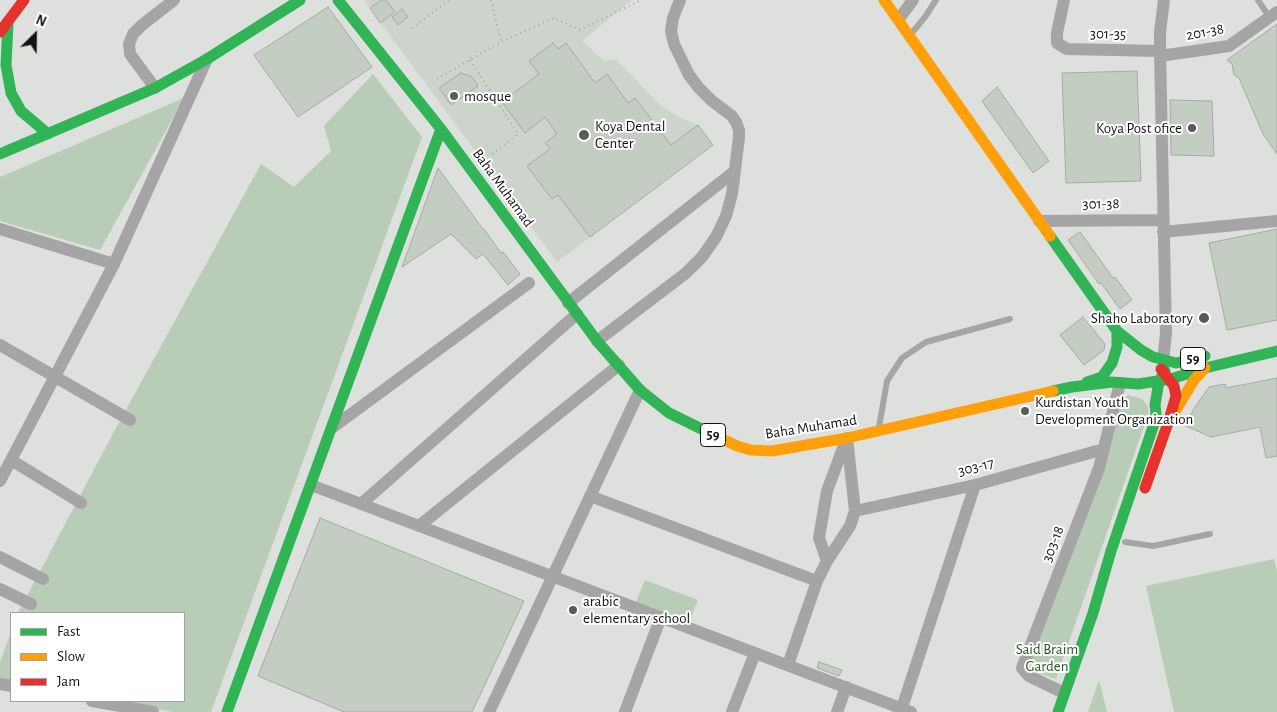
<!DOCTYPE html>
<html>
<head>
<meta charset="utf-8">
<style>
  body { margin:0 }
  #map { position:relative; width:1277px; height:712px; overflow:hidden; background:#dde0dc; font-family:"Alegreya Sans",sans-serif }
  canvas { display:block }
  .legend { position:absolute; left:10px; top:612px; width:175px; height:90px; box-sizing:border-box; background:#fff; border:1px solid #a0a1a0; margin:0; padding:6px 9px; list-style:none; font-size:15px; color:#121412 }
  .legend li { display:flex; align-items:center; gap:10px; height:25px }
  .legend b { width:25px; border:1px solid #a0a1a0 }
  .north { position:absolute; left:10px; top:10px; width:50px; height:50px; -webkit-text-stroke:4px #fff; paint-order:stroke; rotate:23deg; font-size:14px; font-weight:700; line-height:20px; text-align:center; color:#121412 }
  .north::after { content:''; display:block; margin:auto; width:18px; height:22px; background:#121412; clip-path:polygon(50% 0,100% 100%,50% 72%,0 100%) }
</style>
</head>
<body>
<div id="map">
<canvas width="1277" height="712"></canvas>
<ul class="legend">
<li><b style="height:6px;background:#30b455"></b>Fast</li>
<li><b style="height:6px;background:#ff9f0a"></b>Slow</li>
<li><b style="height:6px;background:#e5322d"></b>Jam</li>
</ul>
<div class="north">N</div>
</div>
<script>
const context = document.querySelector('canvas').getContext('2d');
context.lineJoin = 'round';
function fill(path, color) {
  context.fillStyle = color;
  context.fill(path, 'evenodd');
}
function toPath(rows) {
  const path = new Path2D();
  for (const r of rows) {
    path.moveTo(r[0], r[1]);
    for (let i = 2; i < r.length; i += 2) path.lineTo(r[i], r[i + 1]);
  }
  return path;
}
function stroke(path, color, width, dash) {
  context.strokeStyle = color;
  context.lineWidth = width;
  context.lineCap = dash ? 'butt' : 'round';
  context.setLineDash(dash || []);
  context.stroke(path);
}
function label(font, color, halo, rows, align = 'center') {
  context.font = font + ' "Alegreya Sans",sans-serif';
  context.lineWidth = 4;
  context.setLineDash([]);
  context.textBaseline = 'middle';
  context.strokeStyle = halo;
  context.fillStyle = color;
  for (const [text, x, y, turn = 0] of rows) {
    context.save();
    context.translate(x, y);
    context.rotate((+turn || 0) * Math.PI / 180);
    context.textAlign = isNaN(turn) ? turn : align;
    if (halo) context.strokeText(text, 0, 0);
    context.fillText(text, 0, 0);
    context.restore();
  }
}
fill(toPath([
  [364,0,632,0,582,41,604,61,617,60,661,106,679,117,698,125,713,145,557,262]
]), '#ccd4cb');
fill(toPath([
  [373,74,422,137,211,712,173,712,112,701,184,701,184,613,18,613,19,611,116,428,261,164,294,187,331,151,324,126],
  [184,98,100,250,0,221,0,177],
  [1128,395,1136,397,1142,399,1147,405,1149,412,1056,679,1026,669,1109,448,1123,399],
  [1274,559,1277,572,1277,712,1174,712,1146,586],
  [645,580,698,600,688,624,634,606],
  [11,632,11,682,0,680,0,662],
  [1099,680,1107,712,1088,712]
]), '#b9ccb7');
const building = toPath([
  [381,0,386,0,395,12,380,23,370,8,381,0],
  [328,7,372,67,298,117,254,55,328,7],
  [402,9,408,17,398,25,392,17,402,9],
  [1277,24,1277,154,1263,134,1239,78,1234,75,1232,64,1227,60,1277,24],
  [553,43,558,49,566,43,595,83,607,74,628,103,635,98,671,145,698,125,713,145,590,237,558,195,552,199,527,166,551,148,545,143,557,134,545,117,525,133,502,102,539,74,529,61,553,43],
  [1137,71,1141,181,1066,183,1062,73,1137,71],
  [461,73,472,77,478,86,451,105,439,88,461,73],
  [997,87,1049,161,1033,173,982,101,997,87],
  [1170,100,1212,101,1214,156,1171,155,1170,100],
  [438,168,483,229,484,229,501,253,503,252,520,274,508,285,483,254,476,259,451,234,402,267,438,168],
  [1277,229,1277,320,1227,330,1209,243,1277,229],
  [1080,232,1113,278,1115,277,1132,300,1120,309,1101,283,1099,284,1068,240,1080,232],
  [1083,317,1105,344,1104,350,1084,365,1060,335,1083,317],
  [1277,378,1277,456,1266,458,1260,427,1211,437,1186,426,1193,410,1209,387,1225,384,1226,388,1277,378],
  [320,518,524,601,472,712,344,712,258,676,320,518],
  [819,662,842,670,839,676,817,668,819,662]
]);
fill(building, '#c3cdc2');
stroke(building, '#a7a9a7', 1);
stroke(toPath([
  [491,0,501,41],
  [412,28,449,0],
  [470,60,518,134,490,156],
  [437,79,501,42,553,18,580,30,641,0]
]), '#a4a5a4', 2, [1, 4]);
stroke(toPath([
  [1258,0,1270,18],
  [911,34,925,17,936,0],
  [879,427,887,381,902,358,926,342,1010,319],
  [1125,542,1153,546,1210,534]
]), '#a5a5a5', 6);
stroke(toPath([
  [1064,0,1057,33,1057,43,1067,49,1160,51],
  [899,19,913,0],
  [1160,56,1229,46,1277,12],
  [155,88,130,54,129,44,133,34,142,25,174,0],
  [1039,221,1163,220],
  [0,229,114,264],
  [1163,232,1277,221],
  [568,303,735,171],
  [597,341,686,273,702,257,716,237,726,216,732,194,739,137,739,130,736,122,732,116,711,100,699,88,689,75,674,44,671,31,673,18,680,0],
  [0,345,130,420],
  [1163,360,1166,334,1160,51,1160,32,1164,0],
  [332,428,529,283],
  [11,460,81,503],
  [0,481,114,264,207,59],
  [311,485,911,712],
  [590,496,817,581],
  [361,504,577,314],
  [855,511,975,485,1104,449],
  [419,526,619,365],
  [0,557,43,579],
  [827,561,819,538,827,491,846,440],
  [0,589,31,604],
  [788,665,817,581,827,561,850,526,855,511,847,438],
  [0,684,11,686],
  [1064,693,1029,676,1022,668,1099,468,1120,383],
  [92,701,153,712],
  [902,708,975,485],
  [489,712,640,390],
  [625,712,661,617],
  [732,712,755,653],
  [837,712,846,687]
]), '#a5a5a5', 12);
stroke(toPath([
  [338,0,441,129,597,341,640,390,669,413,718,437],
  [8,23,6,65,11,93,21,111,48,134],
  [0,154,155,88,207,59,300,0],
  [1050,236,1117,331,1141,350,1153,357,1176,363,1205,356],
  [1087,382,1102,377,1112,363,1117,347,1117,331],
  [1053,391,1072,387,1112,382,1138,384,1171,379,1205,368,1277,351],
  [1155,405,1159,381,1165,371],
  [227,712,441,129],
  [1058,712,1093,613,1111,551,1154,424,1156,414,1155,405]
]), '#30b455', 11);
stroke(toPath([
  [884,0,1050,236],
  [1176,410,1194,380,1205,368],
  [718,437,737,446,751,450,772,451,847,438,1053,391]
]), '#ff9f0a', 11);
stroke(toPath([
  [0,32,24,0],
  [1145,488,1168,423,1176,396,1174,386,1161,369]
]), '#e5322d', 11);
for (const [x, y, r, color] of [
  [454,96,5,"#595b59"],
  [1192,128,5,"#595b59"],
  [584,135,6,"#595b59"],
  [1204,318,6,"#595b59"],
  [1025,411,5,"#595b59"],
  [573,610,5,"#595b59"]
]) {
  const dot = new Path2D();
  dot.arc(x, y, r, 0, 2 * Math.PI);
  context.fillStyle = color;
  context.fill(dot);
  stroke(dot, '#fff', 2);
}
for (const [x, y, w] of [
  [1193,359,25],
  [713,435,25]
]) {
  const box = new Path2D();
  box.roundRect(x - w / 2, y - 11.5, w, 23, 4);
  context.fillStyle = '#fff';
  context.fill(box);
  stroke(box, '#121412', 1);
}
label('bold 14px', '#121412', null, [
  ["59",1193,359],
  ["59",713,435]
]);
label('15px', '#121412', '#fff', [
  ["201-38",1205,32,-11],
  ["301-35",1108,34,1],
  ["Baha Muhamad",503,188,54],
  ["301-38",1101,204,-1],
  ["Baha Muhamad",811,427,-9],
  ["303-17",976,467,-14],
  ["303-18",1053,544,-69]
]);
label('15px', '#121412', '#fff', [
  ["mosque",464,96],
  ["Koya Dental",595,126],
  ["Center",595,143],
  ["Koya Post ofice",1182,128,"right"],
  ["Shaho Laboratory",1193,318,"right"],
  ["Kurdistan Youth",1035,402],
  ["Development Organization",1035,419],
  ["arabic",583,601],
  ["elementary school",583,618]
], 'left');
label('15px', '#215e1e', '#fff', [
  ["Said Braim",1047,649],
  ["Garden",1047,666]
]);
</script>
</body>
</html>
